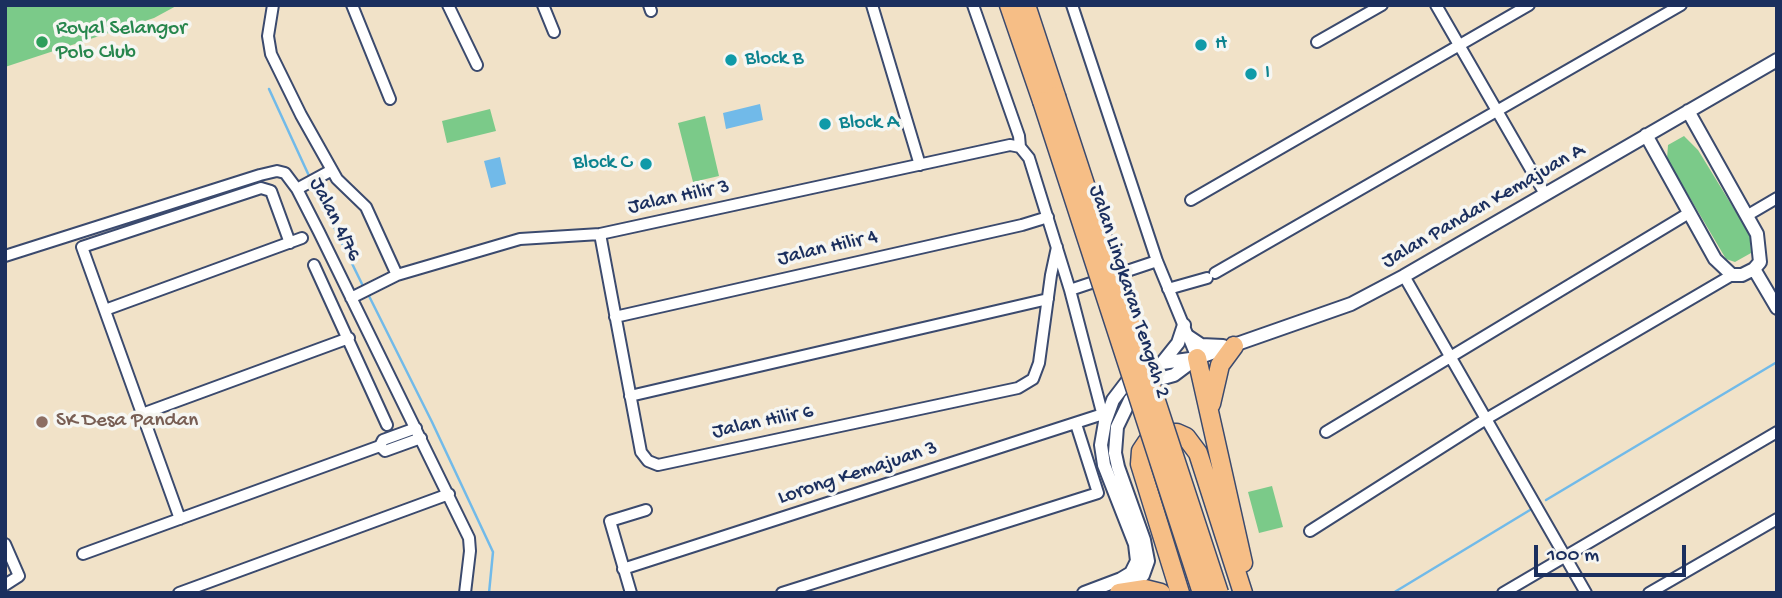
<!DOCTYPE html>
<html>
<head>
<meta charset="utf-8">
<style>
  body { margin:0 }
  #map { position:relative; width:1782px; height:598px; overflow:hidden; background:#f1e2c8; font-family:"Gochi Hand",sans-serif }
  canvas { display:block }
  .frame { position:absolute; inset:0; border:7px solid #1b2f5e; pointer-events:none }
  .scale { position:absolute; left:1534px; top:545px; width:152px; height:32px; box-sizing:border-box; border:4px solid #1b2f5e; border-top:0; padding-left:9px; font-size:21px; line-height:24px; white-space:nowrap; color:#1b2f5e; -webkit-text-stroke:5px #f6f6f2; paint-order:stroke }
</style>
</head>
<body>
<div id="map">
<canvas width="1782" height="598"></canvas>
<div class="frame"></div>
<div class="scale">100 m</div>
</div>
<script>
const context = document.querySelector('canvas').getContext('2d');
context.lineJoin = 'round';
function fill(path, color) {
  context.fillStyle = color;
  context.fill(path, 'evenodd');
}
function toPath(rows) {
  const path = new Path2D();
  for (const r of rows) {
    path.moveTo(r[0], r[1]);
    for (let i = 2; i < r.length; i += 2) path.lineTo(r[i], r[i + 1]);
  }
  return path;
}
function stroke(path, color, width, dash) {
  context.strokeStyle = color;
  context.lineWidth = width;
  context.lineCap = dash ? 'butt' : 'round';
  context.setLineDash(dash || []);
  context.stroke(path);
}
function label(font, color, halo, rows, align = 'center') {
  context.font = font + ' "Gochi Hand",sans-serif';
  context.lineWidth = 7;
  context.setLineDash([]);
  context.textBaseline = 'middle';
  context.strokeStyle = halo;
  context.fillStyle = color;
  for (const [text, x, y, turn = 0] of rows) {
    context.save();
    context.translate(x, y);
    context.rotate((+turn || 0) * Math.PI / 180);
    context.textAlign = isNaN(turn) ? turn : align;
    if (halo) context.strokeText(text, 0, 0);
    context.fillText(text, 0, 0);
    context.restore();
  }
}
fill(toPath([
  [5,5,178,5,154,18,5,67],
  [490,109,496,131,447,143,442,121],
  [705,116,719,176,693,182,678,123],
  [1684,136,1698,150,1750,235,1751,253,1735,262,1726,259,1667,159,1668,145],
  [1272,486,1283,527,1259,533,1248,492]
]), '#7bca89');
fill(toPath([
  [760,104,763,120,726,129,723,113],
  [500,157,506,184,491,188,484,161]
]), '#71bae9');
stroke(toPath([
  [269,89,310,178],
  [313,184,364,288],
  [368,294,432,422,493,552,489,593],
  [1546,500,1777,362],
  [1393,593,1530,510]
]), '#71bae9', 2.5);
const minor = toPath([
  [273,5,268,36,271,54,301,115,337,179,366,207,397,275],
  [352,5,390,99],
  [448,5,477,65],
  [543,5,554,32],
  [649,5,651,11],
  [872,5,920,165],
  [973,5,1019,136,1020,147,1029,158,1070,290,1104,420],
  [1072,5,1157,261,1197,358],
  [1436,5,1545,194],
  [1317,42,1382,5],
  [297,189,332,170],
  [1191,200,1529,5],
  [1748,215,1777,198],
  [600,234,641,452,648,461,658,465,1018,388,1033,379,1039,363,1051,275,1057,247],
  [5,256,260,175,277,171,285,173,297,189,319,232,469,538,470,551,465,593],
  [314,265,387,425],
  [1215,273,1681,5],
  [1404,276,1586,593],
  [1168,289,1207,278],
  [1070,290,1157,261],
  [351,298,397,275,520,239,600,234,1010,145,1020,147],
  [105,310,302,238],
  [615,317,1022,225,1048,217],
  [630,396,1048,299],
  [142,414,349,338],
  [416,428,383,440,380,446,385,451,421,438],
  [1326,432,1689,213],
  [180,519,82,247,261,188,271,191,290,243],
  [1310,531,1486,419,1732,275],
  [5,544,19,576,5,585],
  [83,554,380,446],
  [623,569,1103,414],
  [179,593,449,494],
  [631,593,610,521,646,510],
  [782,593,1098,493,1076,424],
  [1503,593,1777,432],
  [1649,593,1777,519]
]);
const tertiary = toPath([
  [1646,135,1715,259,1732,275,1742,275,1754,269,1760,262,1757,234,1688,111],
  [1754,269,1777,308],
  [1189,337,1201,345,1223,346],
  [1162,363,1178,343,1184,325],
  [1123,590,1133,585,1143,575,1148,561,1144,540,1118,467,1115,453,1117,427,1130,400,1139,391,1156,380,1174,375,1194,360],
  [1084,593,1121,579,1131,573,1137,561,1135,544,1104,465,1101,445,1105,422,1113,400,1129,379,1162,363,1197,358,1351,304,1404,276,1777,60]
]);
const trunk = toPath([
  [1009,5,1042,101],
  [1026,5,1056,96],
  [1197,358,1243,563],
  [1211,404,1220,365,1234,346],
  [1119,593,1145,589,1161,593],
  [1180,593,1140,464,1141,451,1147,442,1164,433,1177,433,1186,437,1198,453,1243,593]
]);
stroke(minor, '#3b4a6e', 14);
stroke(tertiary, '#3b4a6e', 16);
stroke(trunk, '#3b4a6e', 21);
stroke(minor, '#fff', 10);
stroke(tertiary, '#fff', 12);
stroke(trunk, '#f6be86', 18);
const trunkBridge = toPath([
  [1056,96,1219,593],
  [1042,101,1202,593]
]);
stroke(trunkBridge, '#3b4a6e', 21, []);
stroke(trunkBridge, '#f6be86', 18);
for (const [x, y, r, color] of [
  [42,42,7,"#2e9e5b"],
  [1201,45,7,"#0f9aa8"],
  [731,60,7,"#0f9aa8"],
  [1251,74,7,"#0f9aa8"],
  [825,124,7,"#0f9aa8"],
  [646,164,7,"#0f9aa8"],
  [42,422,7,"#8d6e63"]
]) {
  const dot = new Path2D();
  dot.arc(x, y, r, 0, 2 * Math.PI);
  context.fillStyle = color;
  context.fill(dot);
  stroke(dot, '#f6f6f2', 2.5);
}
label('21px', '#27864d', '#f6f6f2', [
  ["Royal Selangor",56,30],
  ["Polo Club",56,54]
], 'left');
label('21px', '#0d838f', '#f6f6f2', [
  ["H",1215,45],
  ["Block B",745,60],
  ["I",1265,74],
  ["Block A",839,124],
  ["Block C",632,164,"right"]
], 'left');
label('21px', '#1b2f5e', '#f6f6f2', [
  ["Jalan Hilir 3",679,198,-12],
  ["Jalan Pandan Kemajuan A",1484,207,-30],
  ["Jalan 4/76",334,220,63],
  ["Jalan Hilir 4",828,249,-13],
  ["Jalan Lingkaran Tengah 2",1128,292,72],
  ["Jalan Hilir 6",763,423,-12],
  ["Lorong Kemajuan 3",858,474,-18]
]);
label('21px', '#785e54', '#f6f6f2', [
  ["SK Desa Pandan",56,422]
], 'left');
</script>
</body>
</html>
